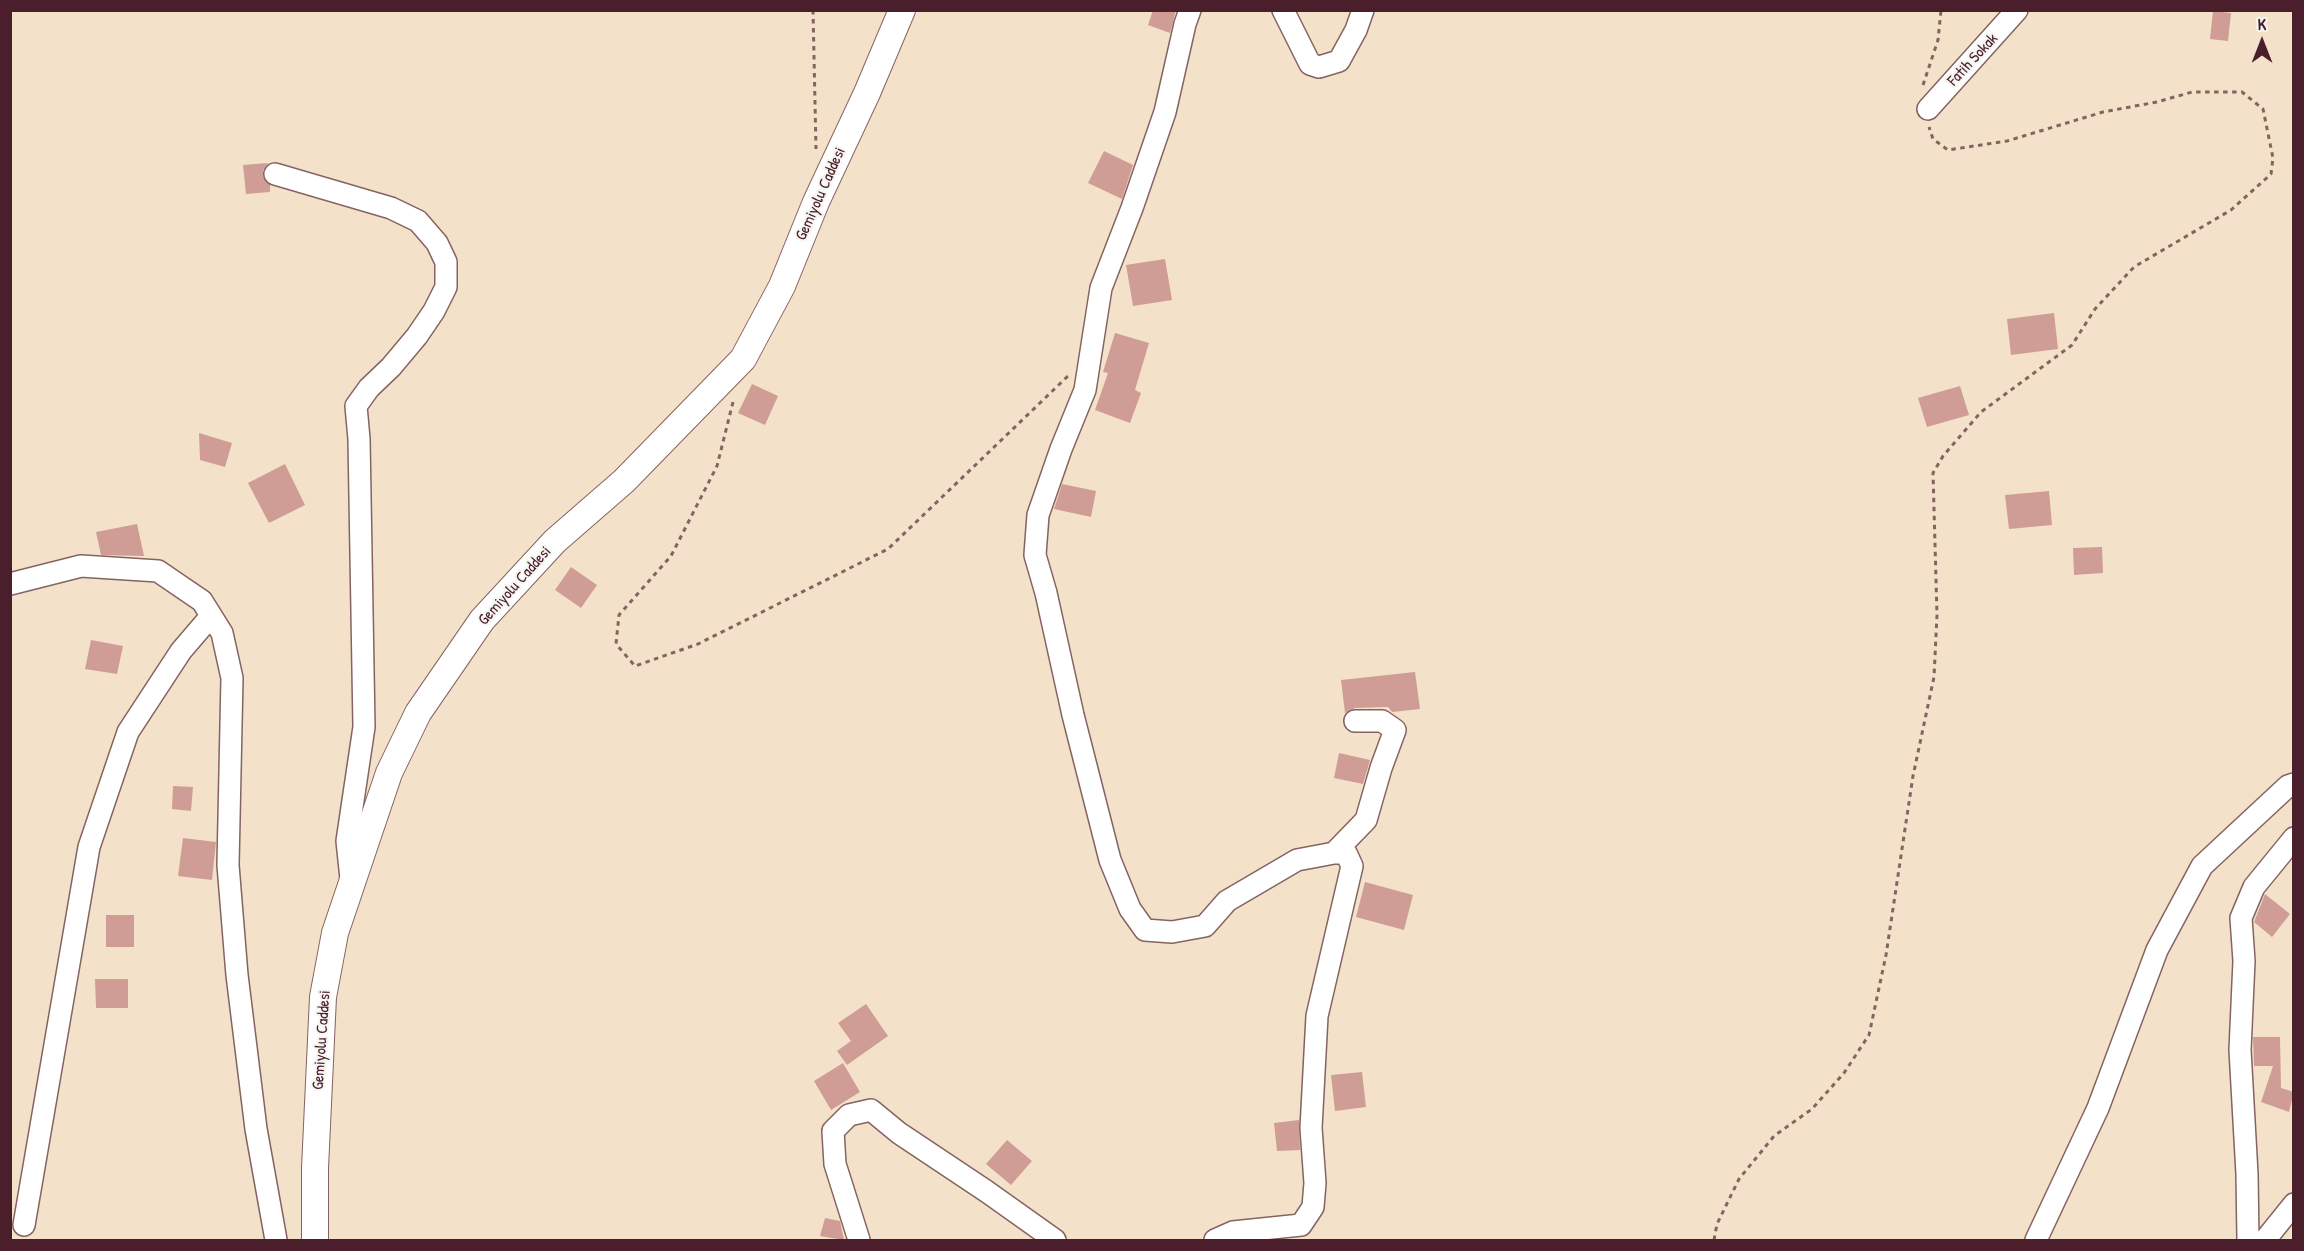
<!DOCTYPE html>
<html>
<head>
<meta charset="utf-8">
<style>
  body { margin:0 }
  #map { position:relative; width:2304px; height:1251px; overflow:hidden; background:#f3e2c9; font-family:"Patrick Hand",sans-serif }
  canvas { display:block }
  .frame { position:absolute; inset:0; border:12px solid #4a1f2b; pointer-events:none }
  .north { position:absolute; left:2232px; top:12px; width:60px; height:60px; -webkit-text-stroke:4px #f6f6f2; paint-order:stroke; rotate:0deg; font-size:16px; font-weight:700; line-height:24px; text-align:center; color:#4a1f2b }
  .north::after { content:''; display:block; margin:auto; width:21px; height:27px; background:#4a1f2b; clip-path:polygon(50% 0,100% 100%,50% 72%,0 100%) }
</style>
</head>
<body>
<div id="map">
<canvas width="2304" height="1251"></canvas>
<div class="frame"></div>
<div class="north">K</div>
</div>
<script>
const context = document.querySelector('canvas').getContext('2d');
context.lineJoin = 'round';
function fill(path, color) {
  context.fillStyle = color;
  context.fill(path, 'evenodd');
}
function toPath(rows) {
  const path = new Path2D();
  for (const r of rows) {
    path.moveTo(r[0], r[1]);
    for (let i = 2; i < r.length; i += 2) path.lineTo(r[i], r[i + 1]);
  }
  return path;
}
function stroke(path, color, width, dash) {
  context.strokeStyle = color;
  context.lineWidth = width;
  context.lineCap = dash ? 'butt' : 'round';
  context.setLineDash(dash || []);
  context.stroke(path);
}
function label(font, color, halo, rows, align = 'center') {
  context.font = font + ' "Patrick Hand",sans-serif';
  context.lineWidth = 4.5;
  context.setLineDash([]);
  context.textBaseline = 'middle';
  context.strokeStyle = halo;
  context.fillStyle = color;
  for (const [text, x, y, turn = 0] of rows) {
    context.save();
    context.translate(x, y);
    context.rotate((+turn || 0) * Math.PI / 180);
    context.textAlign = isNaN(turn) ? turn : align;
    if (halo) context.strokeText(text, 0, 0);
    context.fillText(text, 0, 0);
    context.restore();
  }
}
fill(toPath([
  [1153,10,1176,10,1170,33,1148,25],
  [2213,11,2231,13,2228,41,2210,39],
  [1104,151,1133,165,1122,199,1088,183],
  [268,163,263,170,263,176,270,185,270,192,246,194,243,165],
  [1165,259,1172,300,1133,306,1126,265],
  [2054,313,2058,349,2011,355,2007,319],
  [1115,333,1149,343,1135,390,1141,393,1130,423,1095,410,1108,373,1103,372],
  [752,384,778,396,765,425,738,413],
  [1960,386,1969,415,1927,427,1918,398],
  [199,433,232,443,225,467,200,460],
  [285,464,305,505,269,523,248,483],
  [1062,484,1096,491,1091,517,1054,509],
  [2049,491,2052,525,2009,529,2005,495],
  [137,524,144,556,101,555,96,532],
  [2102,547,2103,573,2074,575,2073,548],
  [571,567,597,585,581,608,555,590],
  [91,640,123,646,117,674,85,669],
  [1415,672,1420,709,1392,712,1388,707,1355,708,1345,713,1341,680],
  [1339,753,1370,760,1363,784,1334,778],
  [173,786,193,787,191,811,172,809],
  [183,838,216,842,212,880,178,876],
  [1365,882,1413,895,1404,930,1356,917],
  [2265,894,2290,914,2272,937,2254,922],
  [106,915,134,915,134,947,106,947],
  [95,979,128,979,128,1008,96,1008],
  [866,1004,888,1036,847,1065,837,1051,851,1041,838,1023],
  [2253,1037,2280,1037,2281,1088,2294,1092,2289,1112,2261,1102,2273,1066,2254,1066],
  [843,1063,860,1092,831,1110,814,1081],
  [1362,1072,1366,1107,1335,1111,1331,1075],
  [1299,1120,1300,1150,1277,1151,1274,1123],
  [1007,1140,1032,1161,1011,1185,986,1164],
  [825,1218,840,1221,844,1240,820,1236]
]), '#cf9d95');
const minor = toPath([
  [1190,10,1185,24,1165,112,1132,208,1101,288,1085,390,1061,449,1038,515,1035,555,1046,593,1073,715,1110,860,1130,909,1145,930,1172,932,1205,926,1227,901,1297,860,1334,853,1366,820,1381,768,1395,730,1382,721,1355,721],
  [1283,10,1310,64,1319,67,1339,61,1356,30,1363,10],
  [1928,109,2017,10],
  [275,174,391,208,418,221,437,243,446,262,446,287,434,311,417,336,391,367,369,388,356,406,359,439,364,727,347,841,351,879],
  [10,584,81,566,158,571,202,601,222,633,232,678,228,865,237,975,256,1129,276,1240],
  [24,1225,89,847,128,732,181,651,211,616],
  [859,1240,835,1164,833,1131,849,1115,871,1110,899,1133,986,1191,1055,1240],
  [1215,1240,1233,1232,1301,1225,1313,1207,1315,1183,1311,1128,1317,1016,1352,866,1346,853,1334,853],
  [2036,1240,2098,1108,2157,950,2202,866,2288,786,2294,784],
  [2248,1240,2247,1174,2240,1050,2244,961,2241,918,2254,887,2294,838],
  [2265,1240,2294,1204]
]);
const tertiary = toPath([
  [315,1240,315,1168,323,997,335,933,389,773,418,713,482,620,555,541,624,481,743,359,782,286,816,202,867,93,902,10]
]);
stroke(minor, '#856362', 24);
stroke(tertiary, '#856362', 28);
stroke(toPath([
  [813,10,816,149],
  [1923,85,1938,40,1941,10],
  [733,402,717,466,671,556,619,615,616,644,635,666,698,644,888,549,1068,376],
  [1714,1240,1717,1224,1739,1179,1774,1136,1812,1109,1844,1073,1869,1035,1886,955,1913,776,1934,677,1937,615,1933,473,1943,456,1981,412,2072,345,2095,309,2134,267,2231,210,2271,174,2273,158,2263,109,2242,92,2192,92,2157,102,2103,112,2007,141,1948,150,1933,139,1929,127]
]), '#856362', 3, [4.5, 4.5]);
stroke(minor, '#fff', 21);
stroke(tertiary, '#fff', 26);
label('16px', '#4a1f2b', '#f6f6f2', [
  ["Fatih Sokak",1973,60,-47],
  ["Gemiyolu Caddesi",821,194,-66],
  ["Gemiyolu Caddesi",515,586,-48],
  ["Gemiyolu Caddesi",322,1040,-86]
]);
</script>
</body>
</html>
